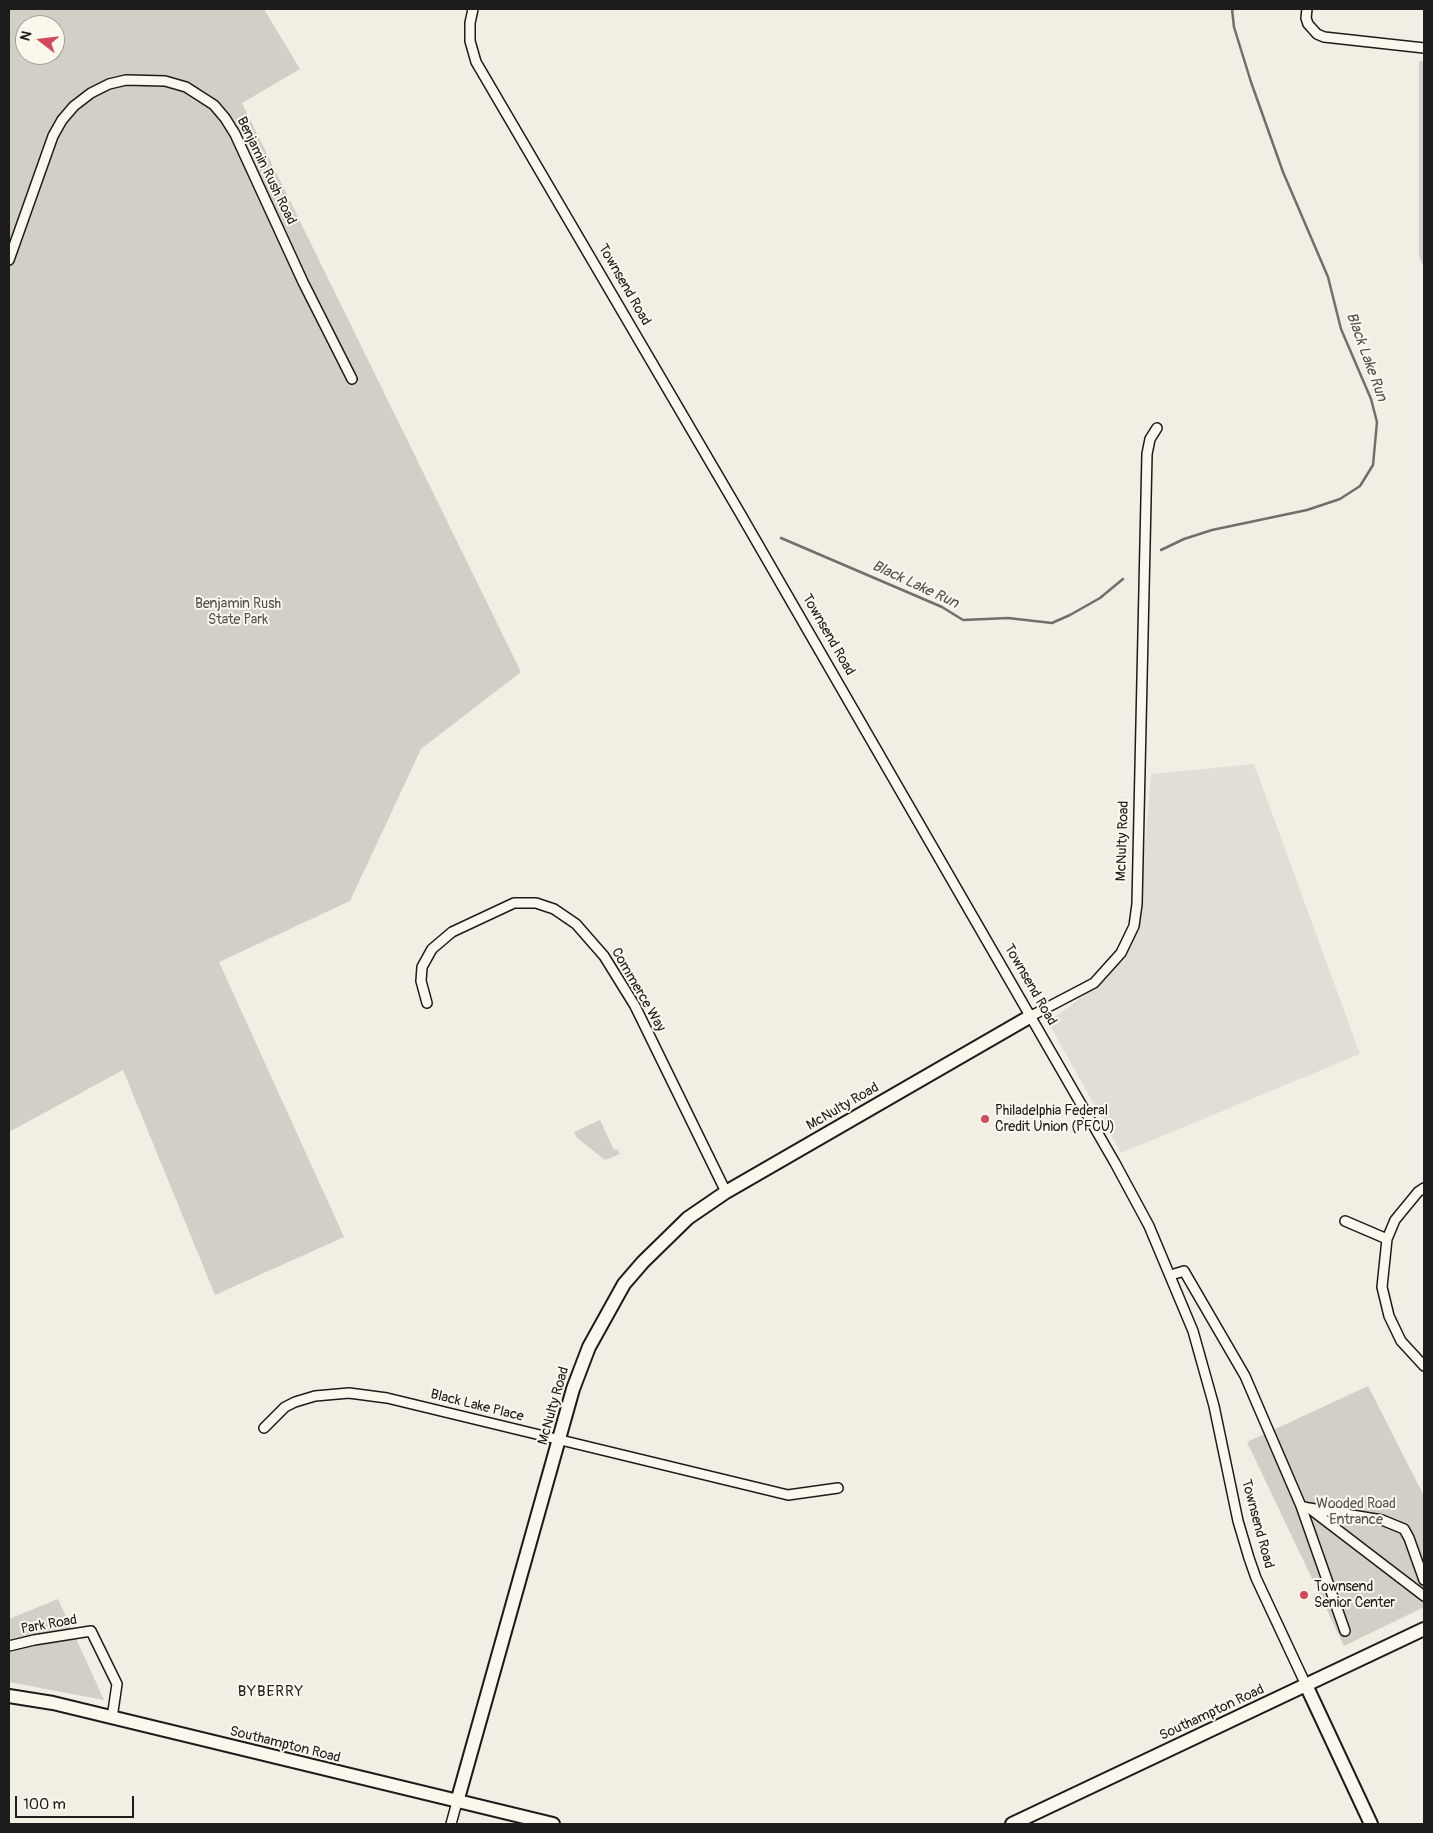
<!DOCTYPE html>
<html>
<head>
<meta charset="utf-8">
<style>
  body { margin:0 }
  #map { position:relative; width:1433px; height:1833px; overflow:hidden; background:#f2eee4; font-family:Pangolin,sans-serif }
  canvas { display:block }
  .frame { position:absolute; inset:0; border:10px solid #1c1c1c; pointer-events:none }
  .north { position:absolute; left:15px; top:15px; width:50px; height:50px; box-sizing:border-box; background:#fbf7ec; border:1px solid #a29f99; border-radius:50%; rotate:286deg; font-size:14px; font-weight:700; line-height:20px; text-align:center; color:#1c1c1c }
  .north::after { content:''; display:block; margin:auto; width:18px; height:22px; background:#d1495b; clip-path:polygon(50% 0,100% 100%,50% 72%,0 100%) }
  .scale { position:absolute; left:15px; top:1796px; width:119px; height:22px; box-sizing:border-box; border:2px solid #1c1c1c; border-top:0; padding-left:6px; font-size:15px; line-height:18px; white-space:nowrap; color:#1c1c1c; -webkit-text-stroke:4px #fbf7ec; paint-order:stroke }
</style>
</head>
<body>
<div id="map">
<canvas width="1433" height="1833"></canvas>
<div class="frame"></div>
<div class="north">N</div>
<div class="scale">100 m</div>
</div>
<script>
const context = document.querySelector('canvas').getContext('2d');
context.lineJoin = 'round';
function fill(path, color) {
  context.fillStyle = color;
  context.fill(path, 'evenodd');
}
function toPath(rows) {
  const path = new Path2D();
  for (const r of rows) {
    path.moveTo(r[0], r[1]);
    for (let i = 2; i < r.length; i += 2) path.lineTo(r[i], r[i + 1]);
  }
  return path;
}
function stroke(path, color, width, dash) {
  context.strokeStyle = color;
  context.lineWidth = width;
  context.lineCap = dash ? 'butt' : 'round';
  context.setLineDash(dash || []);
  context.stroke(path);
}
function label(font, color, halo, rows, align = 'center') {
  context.font = font + ' Pangolin,sans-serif';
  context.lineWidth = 4;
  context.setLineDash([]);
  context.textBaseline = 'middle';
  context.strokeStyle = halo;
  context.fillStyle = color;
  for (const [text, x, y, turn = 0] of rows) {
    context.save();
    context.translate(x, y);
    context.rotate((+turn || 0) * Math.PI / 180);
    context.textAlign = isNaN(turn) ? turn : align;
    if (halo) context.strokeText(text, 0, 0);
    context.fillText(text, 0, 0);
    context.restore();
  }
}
fill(toPath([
  [1254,764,1360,1054,1121,1153,1048,1022,1098,985,1124,960,1132,943,1140,907,1151,774]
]), '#e2ded5');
fill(toPath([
  [9,9,264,9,300,69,242,103,521,672,421,749,350,901,219,962,344,1237,215,1295,123,1070,9,1132],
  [25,25,55,25,55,55,25,55],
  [1419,61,1424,61,1424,267,1419,256],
  [600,1120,614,1150,617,1149,620,1154,605,1160,577,1138,574,1132],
  [1368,1386,1424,1496,1424,1607,1344,1646,1247,1442],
  [58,1599,104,1700,9,1682,9,1619]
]), '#d2cfc6');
stroke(toPath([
  [781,538,942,607,963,620,1008,618,1052,623,1070,615,1100,598,1123,579],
  [1161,550,1184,539,1212,530,1307,510,1340,499,1360,486,1373,465,1377,422,1371,399,1341,329,1328,277,1283,172,1251,82,1234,27,1232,9]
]), '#716f6b', 2.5);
const street = toPath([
  [473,9,470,23,470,41,476,62,740,513,1115,1163,1149,1226,1193,1331,1214,1406,1238,1521,1249,1558,1256,1578,1306,1685],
  [1307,9,1306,18,1308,24,1317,34,1324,37,1424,48],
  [9,260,53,136,62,120,74,106,91,93,109,84,126,80,165,81,186,87,214,105,225,118,235,134,303,282,352,379],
  [427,1003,421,981,422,967,432,949,452,932,514,903,536,903,554,909,576,924,604,956,635,1006,726,1192],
  [1031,1016,1094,983,1121,953,1134,926,1137,904,1147,454,1150,439,1157,428],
  [1424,1188,1418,1192,1395,1220,1387,1239,1382,1287,1389,1316,1401,1341,1424,1366],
  [1345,1221,1387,1239],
  [1171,1275,1184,1271,1245,1376,1301,1506,1345,1631],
  [264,1428,285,1407,295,1402,315,1396,349,1393,387,1398,788,1495,838,1488],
  [1301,1506,1309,1508,1424,1596],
  [1309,1508,1382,1520,1404,1529,1409,1538,1424,1580],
  [9,1646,34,1640,91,1631,117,1684,112,1718],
  [451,1824,457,1802]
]);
const secondary = toPath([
  [1306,1685,1371,1824],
  [9,1696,53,1703,553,1824],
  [457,1802,573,1389,589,1347,624,1284,643,1262,688,1218,726,1192,1031,1016],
  [1012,1824,1424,1629]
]);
stroke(street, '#1c1c1c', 12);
stroke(secondary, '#1c1c1c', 16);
stroke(street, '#fbf7ec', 9);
stroke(secondary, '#fbf7ec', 12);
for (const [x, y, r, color] of [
  [985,1119,5,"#d1495b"],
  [1304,1595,5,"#d1495b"]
]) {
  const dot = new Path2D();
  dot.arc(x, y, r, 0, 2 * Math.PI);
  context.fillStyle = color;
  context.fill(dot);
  stroke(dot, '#fbf7ec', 2);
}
label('14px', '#1c1c1c', '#fbf7ec', [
  ["Benjamin Rush Road",266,171,64],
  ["Townsend Road",624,285,60],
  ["Townsend Road",828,635,60],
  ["McNulty Road",1123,841,-88],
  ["Townsend Road",1030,985,60],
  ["Commerce Way",638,990,60],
  ["McNulty Road",843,1107,-30],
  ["Black Lake Place",477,1406,14],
  ["McNulty Road",554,1406,-74],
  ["Townsend Road",1257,1524,75],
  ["Park Road",49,1625,-10],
  ["Southampton Road",1212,1713,-25],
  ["Southampton Road",285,1745,14]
]);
label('14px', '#53524f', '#fbf7ec', [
  ["Benjamin Rush",238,604],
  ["State Park",238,620],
  ["Wooded Road",1356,1504],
  ["Entrance",1356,1520]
]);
label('14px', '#1c1c1c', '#fbf7ec', [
  ["Philadelphia Federal",995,1111],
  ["Credit Union (PFCU)",995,1127],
  ["Townsend",1314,1587],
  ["Senior Center",1314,1603]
], 'left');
label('italic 15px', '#545351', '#fbf7ec', [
  ["Black Lake Run",1366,357,70],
  ["Black Lake Run",915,585,25]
]);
context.letterSpacing = '1px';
label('15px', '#1c1c1c', '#fbf7ec', [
  ["BYBERRY",271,1692]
]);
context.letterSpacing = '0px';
</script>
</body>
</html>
